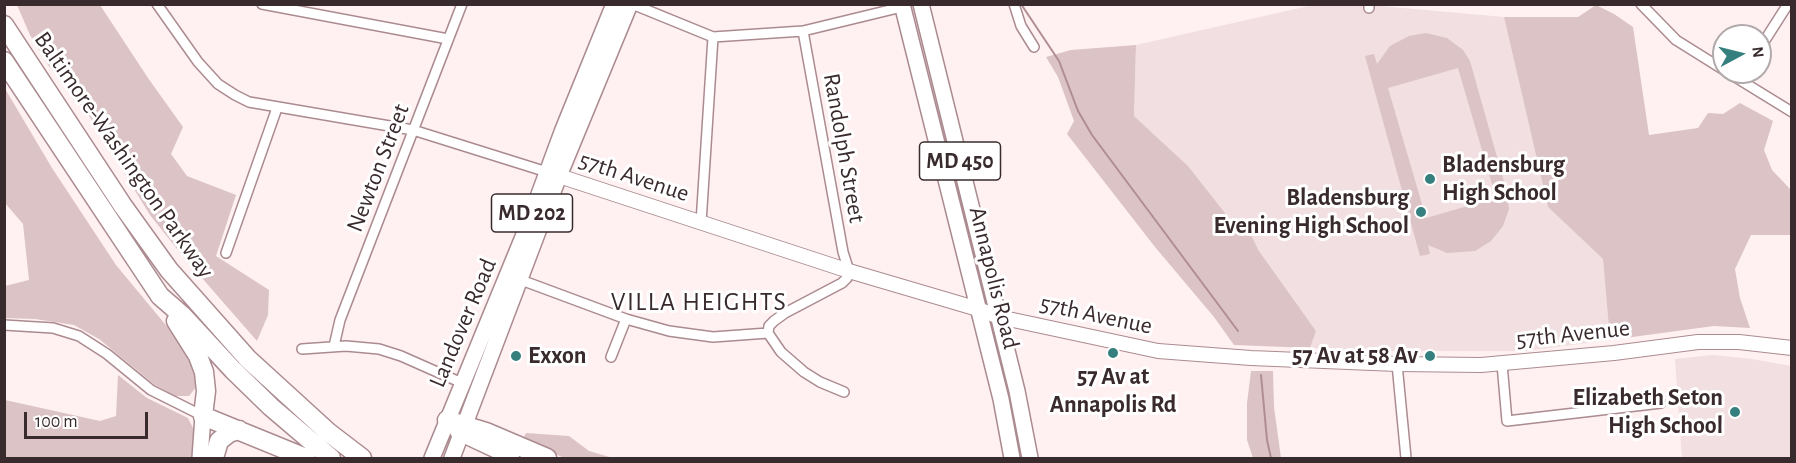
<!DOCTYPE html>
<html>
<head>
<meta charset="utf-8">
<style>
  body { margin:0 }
  #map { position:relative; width:1796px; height:463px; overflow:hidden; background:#fff0f2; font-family:"Alegreya Sans",sans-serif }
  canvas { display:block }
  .frame { position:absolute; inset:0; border:6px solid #392b2d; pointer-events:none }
  .north { position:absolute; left:1712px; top:24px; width:60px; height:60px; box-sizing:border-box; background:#fff; border:2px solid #b0aaab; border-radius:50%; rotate:83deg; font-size:16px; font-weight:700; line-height:24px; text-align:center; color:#392b2d }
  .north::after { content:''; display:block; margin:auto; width:21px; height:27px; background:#367f7f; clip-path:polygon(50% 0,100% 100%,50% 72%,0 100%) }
  .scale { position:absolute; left:24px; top:412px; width:124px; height:27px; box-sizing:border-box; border:3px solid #392b2d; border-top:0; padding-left:8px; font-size:18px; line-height:21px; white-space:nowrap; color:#392b2d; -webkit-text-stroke:4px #fff; paint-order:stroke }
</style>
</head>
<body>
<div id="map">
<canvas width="1796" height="463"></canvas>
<div class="frame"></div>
<div class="north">N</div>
<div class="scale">100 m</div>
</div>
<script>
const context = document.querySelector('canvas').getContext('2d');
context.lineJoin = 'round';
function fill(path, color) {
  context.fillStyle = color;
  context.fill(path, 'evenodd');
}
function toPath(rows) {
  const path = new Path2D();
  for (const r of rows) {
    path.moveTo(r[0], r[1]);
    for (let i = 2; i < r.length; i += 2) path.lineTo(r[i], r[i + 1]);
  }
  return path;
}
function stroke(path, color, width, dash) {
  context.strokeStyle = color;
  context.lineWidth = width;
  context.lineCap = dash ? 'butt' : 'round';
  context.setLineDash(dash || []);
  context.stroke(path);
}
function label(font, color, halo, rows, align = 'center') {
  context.font = font + ' "Alegreya Sans",sans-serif';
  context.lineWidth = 6;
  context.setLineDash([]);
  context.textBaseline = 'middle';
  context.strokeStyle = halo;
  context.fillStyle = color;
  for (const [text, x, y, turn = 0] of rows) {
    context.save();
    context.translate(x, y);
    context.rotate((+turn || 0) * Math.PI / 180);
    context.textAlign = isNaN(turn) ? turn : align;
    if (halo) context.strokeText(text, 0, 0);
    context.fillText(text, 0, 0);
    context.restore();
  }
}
fill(toPath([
  [1313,5,1369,5,1504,17,1548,207,1603,259,1610,340,1526,351,1366,351,1310,348,1316,331,1259,251,1246,225,1229,218,1188,166,1134,116,1136,45],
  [1713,355,1752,359,1791,366,1791,458,1682,458,1675,359]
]), '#f1dfe1');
fill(toPath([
  [17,5,100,5,148,78,183,127,171,154,187,176,236,195,216,256,269,290,268,315,257,341,181,254,150,215,88,114,48,65,30,35],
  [1596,5,1614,14,1633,27,1649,135,1698,128,1708,113,1723,114,1740,103,1773,121,1764,150,1772,170,1791,190,1791,235,1751,235,1735,269,1740,298,1750,328,1714,326,1610,340,1603,259,1548,207,1504,17,1578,17],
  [1426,33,1447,38,1463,50,1470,61,1506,189,1509,209,1503,226,1491,241,1475,251,1447,253,1428,245,1430,254,1420,256,1365,56,1374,54,1377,64,1390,46,1409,36],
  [1458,68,1496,198,1426,218,1388,88],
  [1136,45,1134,116,1188,166,1229,218,1246,225,1259,251,1316,331,1310,348,1234,345,1214,317,1155,247,1067,134,1074,121,1058,77,1046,57,1071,50],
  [4,87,52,168,116,265,194,359,197,386,189,396,175,396,155,385,99,339,74,325,35,319,5,318,5,286,29,280,23,224,5,203],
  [1251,371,1273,371,1274,407,1281,458,1253,458,1247,440,1247,403],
  [118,375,147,398,188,418,193,428,193,458,5,458,5,400,100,421,116,416],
  [526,433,569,436,589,451,613,458,564,458,523,439]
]), '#dbc3c6');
stroke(toPath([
  [1021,4,1059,61,1078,111,1092,135,1238,331],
  [1261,375,1267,440,1271,458]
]), '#b08d92', 2);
const street = toPath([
  [157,4,198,62,218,84,235,95,249,102,413,130,547,172],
  [262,4,448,39],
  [632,4,713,37,803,31,902,7],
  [1014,4,1021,26,1034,47],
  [1369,4,1369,8],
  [1641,4,1676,40,1724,70],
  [1760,48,1788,4],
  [1727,72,1792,112],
  [701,223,713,37],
  [226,253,277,108],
  [521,280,626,319,669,331,713,337,768,333,781,352,804,372,820,382,844,392],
  [4,325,53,328,79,336,107,354,151,390,203,416],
  [768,333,769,326,774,321,785,313,842,283,847,278,849,271,843,252,803,31],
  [334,346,340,320,462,4],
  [302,349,346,346,379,349,401,356,462,383],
  [611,357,626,319],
  [1397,364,1406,458],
  [1502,364,1507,421,1661,403]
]);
const secondary = toPath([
  [550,173,849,271,978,309,999,317,1158,351,1251,358,1397,364,1481,365,1614,353,1698,342,1739,342,1792,348]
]);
const primary = toPath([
  [902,4,1001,399,1012,458],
  [921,4,1017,391,1030,458],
  [200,458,203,416],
  [432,458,525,232,562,132,614,4],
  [452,458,559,176,630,4]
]);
const highway = toPath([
  [4,25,123,206,169,270,248,359,328,432,362,458],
  [4,61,160,296,183,316,233,370,271,407,331,458],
  [176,321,198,356,204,372,206,391,203,416,306,458],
  [447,420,486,432,547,458],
  [459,431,510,455],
  [214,458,219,441,229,433,239,430]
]);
stroke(street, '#ab8b90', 12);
stroke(secondary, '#ab8b90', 16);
stroke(primary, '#ab8b90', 18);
stroke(highway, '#ab8b90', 21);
stroke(street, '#fff', 9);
stroke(secondary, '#fff', 14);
stroke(primary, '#fff', 15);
stroke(highway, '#fff', 18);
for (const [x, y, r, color] of [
  [1430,179,6,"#367f7f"],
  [1421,212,6,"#367f7f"],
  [1113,353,6,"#367f7f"],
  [516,356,6,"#367f7f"],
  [1430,356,6,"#367f7f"],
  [1735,412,6,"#367f7f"]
]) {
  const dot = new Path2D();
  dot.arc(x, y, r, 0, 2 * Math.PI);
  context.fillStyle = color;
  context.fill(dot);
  stroke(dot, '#fff', 2);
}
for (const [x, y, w] of [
  [960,161,81],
  [532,213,81]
]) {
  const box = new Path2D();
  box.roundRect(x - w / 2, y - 19, w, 38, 4.5);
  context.fillStyle = '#fff';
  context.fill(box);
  stroke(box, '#392b2d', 1.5);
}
label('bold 22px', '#392b2d', null, [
  ["MD 450",960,161],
  ["MD 202",532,213]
]);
label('24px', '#392b2d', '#fff', [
  ["Randolph Street",844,148,80],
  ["Baltimore-Washington Parkway",124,155,55],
  ["Newton Street",378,168,-69],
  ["57th Avenue",634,177,18],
  ["Annapolis Road",994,278,76],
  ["57th Avenue",1096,315,12],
  ["Landover Road",463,323,-67],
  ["57th Avenue",1573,334,-6]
]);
label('bold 24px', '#392b2d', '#fff', [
  ["Bladensburg",1442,165,"left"],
  ["High School",1442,193,"left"],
  ["Bladensburg",1409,198],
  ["Evening High School",1409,226],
  ["Exxon",528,356,"left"],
  ["57 Av at 58 Av",1418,356],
  ["57 Av at",1113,377,"center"],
  ["Annapolis Rd",1113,405,"center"],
  ["Elizabeth Seton",1723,398],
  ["High School",1723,426]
], 'right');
context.letterSpacing = '1.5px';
label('26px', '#392b2d', '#fff', [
  ["VILLA HEIGHTS",699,302]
]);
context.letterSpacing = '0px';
</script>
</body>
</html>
